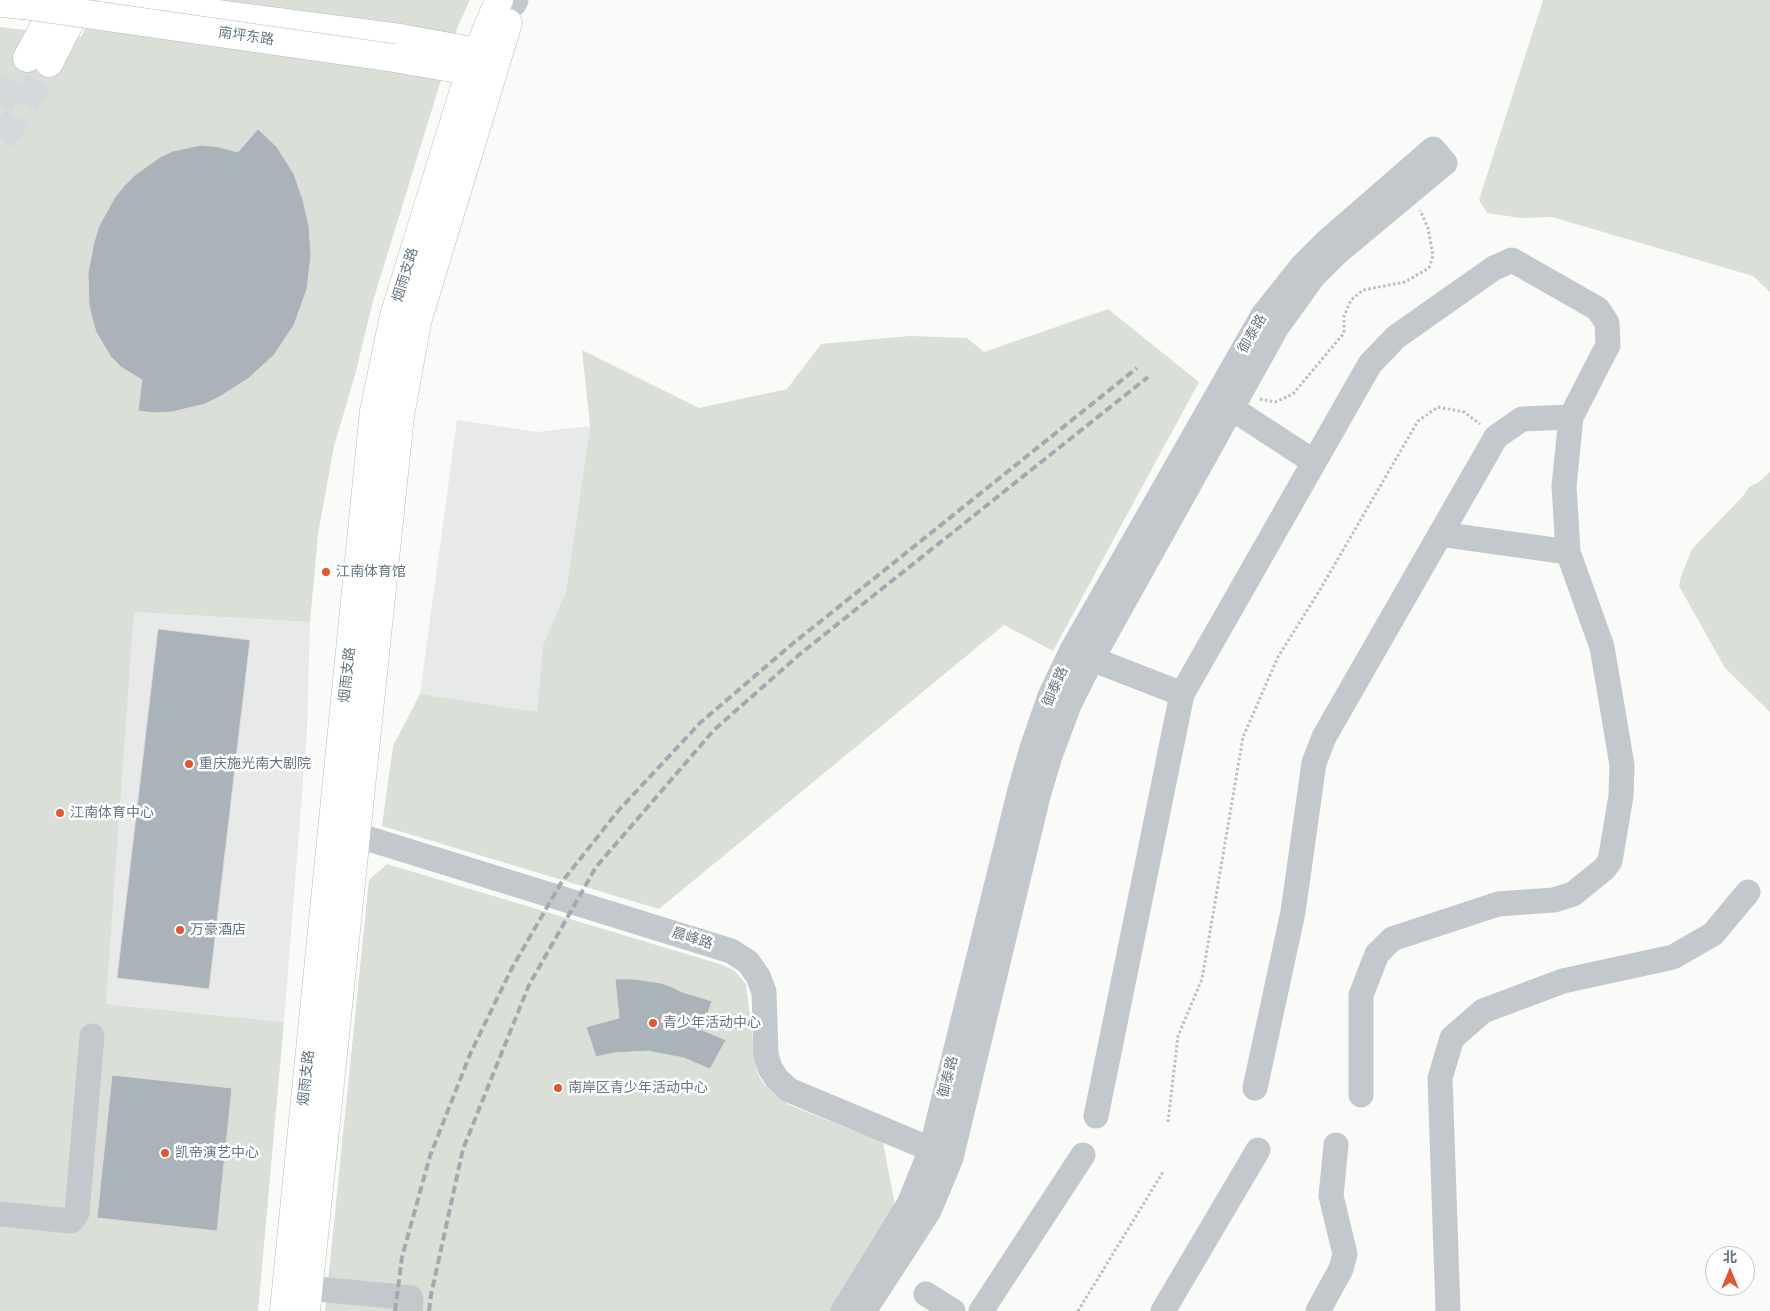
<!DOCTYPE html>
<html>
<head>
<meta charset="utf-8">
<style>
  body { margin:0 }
  #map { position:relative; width:1770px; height:1311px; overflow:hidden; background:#fafaf8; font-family:"Roboto Condensed","Noto Sans SC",sans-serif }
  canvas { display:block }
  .north { position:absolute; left:1705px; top:1246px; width:50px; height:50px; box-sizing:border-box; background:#fff; border:1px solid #c1c8cd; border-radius:50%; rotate:0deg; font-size:14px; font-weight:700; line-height:20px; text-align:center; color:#657683 }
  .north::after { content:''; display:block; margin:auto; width:18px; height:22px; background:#e4572e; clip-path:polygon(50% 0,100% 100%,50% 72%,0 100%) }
</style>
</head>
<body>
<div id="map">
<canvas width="1770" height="1311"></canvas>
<div class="north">北</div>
</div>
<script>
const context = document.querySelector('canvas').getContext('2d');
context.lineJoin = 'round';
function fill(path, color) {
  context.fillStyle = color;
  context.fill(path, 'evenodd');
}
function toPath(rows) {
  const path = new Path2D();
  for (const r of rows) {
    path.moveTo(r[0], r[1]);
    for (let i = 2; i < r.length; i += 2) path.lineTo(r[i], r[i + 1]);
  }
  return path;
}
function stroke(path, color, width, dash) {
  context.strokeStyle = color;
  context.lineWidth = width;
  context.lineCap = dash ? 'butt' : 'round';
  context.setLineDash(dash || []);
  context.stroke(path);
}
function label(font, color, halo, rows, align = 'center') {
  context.font = font + ' "Roboto Condensed","Noto Sans SC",sans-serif';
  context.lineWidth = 5;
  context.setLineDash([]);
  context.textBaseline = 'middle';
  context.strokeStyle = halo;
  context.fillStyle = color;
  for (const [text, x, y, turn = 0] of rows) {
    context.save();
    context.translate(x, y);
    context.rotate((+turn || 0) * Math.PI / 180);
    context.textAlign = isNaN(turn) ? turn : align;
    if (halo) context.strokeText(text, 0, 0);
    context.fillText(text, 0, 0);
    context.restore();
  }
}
fill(toPath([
  [457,420,537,432,590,426,566,592,543,645,537,713,420,694],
  [134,612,310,622,307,731,284,1022,106,1004]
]), '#e8e9e9');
fill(toPath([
  [98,0,470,0,457,28,373,301,355,375,334,446,318,534,310,622,134,612,106,1004,284,1022,258,1311,0,1311,0,27,81,37],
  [1543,0,1770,0,1770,292,1753,276,1552,217,1521,218,1487,213,1479,200],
  [1108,309,1199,382,1053,651,1004,625,659,909,382,826,393,746,420,694,537,712,543,645,566,592,590,426,582,350,699,408,787,389,821,344,910,336,967,338,984,352],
  [1770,472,1770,712,1725,668,1679,586,1681,577,1692,549,1744,495,1749,487,1759,482],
  [387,864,723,965,735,971,746,984,757,1072,763,1083,773,1093,789,1105,883,1142,895,1205,830,1311,325,1311,369,880]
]), '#dadfd7');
const building = toPath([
  [258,129,277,147,294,174,303,200,309,226,311,255,307,289,294,325,274,355,249,378,221,396,205,404,172,412,155,413,138,411,142,380,121,367,111,357,96,332,92,318,89,304,88,273,94,242,99,226,115,197,124,186,135,175,160,157,173,151,201,145,219,147,238,152,258,129],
  [158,629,250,640,209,989,117,978,158,629],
  [615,979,634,979,661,983,672,987,682,992,712,1001,702,1030,726,1040,710,1069,684,1058,648,1051,613,1053,596,1057,586,1027,619,1018,615,979],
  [112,1075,232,1088,217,1231,97,1218,112,1075]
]);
fill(building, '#aab3b9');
stroke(building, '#dcdcda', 1);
stroke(toPath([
  [0,105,27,58],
  [0,139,14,122,49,63]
]), '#d5d9db', 28, [28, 14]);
const major = toPath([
  [112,0,400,38,494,55],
  [0,3,23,5],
  [27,58,59,0],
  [394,58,487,74],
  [49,63,81,0],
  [284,1311,374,411,394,316,470,71,499,0],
  [306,1311,400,416,417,322,508,23]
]);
stroke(major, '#b5babe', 29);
stroke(toPath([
  [1260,399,1275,402,1293,394,1344,333,1344,316,1351,300,1363,290,1405,282,1429,268,1433,256,1428,228,1420,210],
  [1168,1122,1178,1036,1202,979,1243,737,1278,657,1321,588,1418,421,1438,407,1464,412,1480,424],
  [1078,1311,1163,1172]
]), '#bbbfc2', 3, [2.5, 2.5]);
stroke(toPath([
  [514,4,516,0],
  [1219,400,1314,462],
  [1440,534,1568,552],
  [1092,659,1182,694],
  [337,829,731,951,748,962,758,976,764,992,766,1055,770,1068,777,1079,789,1090,947,1156],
  [1255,1088,1293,912,1314,763,1324,737,1496,437,1522,419,1571,417],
  [1096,1116,1182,694,1370,364,1396,337,1494,268,1512,260,1598,309,1607,323,1608,345,1571,417,1564,486,1568,552,1602,647,1622,765,1621,796,1610,861,1604,869,1573,894,1554,900,1498,904,1392,939,1377,954,1361,995,1361,1095],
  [0,1214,71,1221,77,1213,92,1036],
  [308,1288,411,1298,410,1311],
  [926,1294,953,1311],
  [843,1311,909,1204,931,1150,1020,790,1032,748,1050,696,1072,650,1263,315,1302,266,1326,242,1433,149,1445,163,1337,253,1313,277,1277,327,1092,659,1069,705,1050,756,1038,796,951,1158,929,1211,864,1311],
  [981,1311,1083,1155],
  [1163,1311,1258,1150],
  [1318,1311,1341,1269,1345,1254,1331,1196,1336,1145],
  [1448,1311,1440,1078,1452,1038,1483,1011,1563,981,1673,957,1713,934,1748,892]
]), '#c3c8cc', 25);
stroke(major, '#fff', 28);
stroke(toPath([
  [395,1311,402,1257,430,1156,471,1052,512,968,561,883,618,811,700,723,791,645,1137,368],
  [429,1311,431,1295,463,1149,529,985,596,867,714,730,800,654,1148,377]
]), '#a2aab0', 4, [8, 4]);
const majorBridge = toPath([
  [23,5,394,58]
]);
stroke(majorBridge, '#b5babe', 29, []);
stroke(majorBridge, '#fff', 28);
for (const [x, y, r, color] of [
  [326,572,5,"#e4572e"],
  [189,764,5,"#e4572e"],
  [60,813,5,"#e4572e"],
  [180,930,5,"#e4572e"],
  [653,1023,5,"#e4572e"],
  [558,1088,5,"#e4572e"],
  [165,1153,5,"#e4572e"]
]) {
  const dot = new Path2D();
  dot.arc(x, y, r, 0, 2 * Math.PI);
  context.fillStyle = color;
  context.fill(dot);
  stroke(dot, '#fff', 2);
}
label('14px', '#657683', '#fff', [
  ["南坪东路",246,37,8],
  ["烟雨支路",406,275,-73],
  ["御泰路",1253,334,-60],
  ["烟雨支路",348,675,-84],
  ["御泰路",1056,687,-66],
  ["晨峰路",692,939,17],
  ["御泰路",949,1077,-76],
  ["烟雨支路",307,1078,-84]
]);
label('14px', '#657683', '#fff', [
  ["江南体育馆",336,572],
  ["重庆施光南大剧院",199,764],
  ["江南体育中心",70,813],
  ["万豪酒店",190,930],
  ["青少年活动中心",663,1023],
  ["南岸区青少年活动中心",568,1088],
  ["凯帝演艺中心",175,1153]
], 'left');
</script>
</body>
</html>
